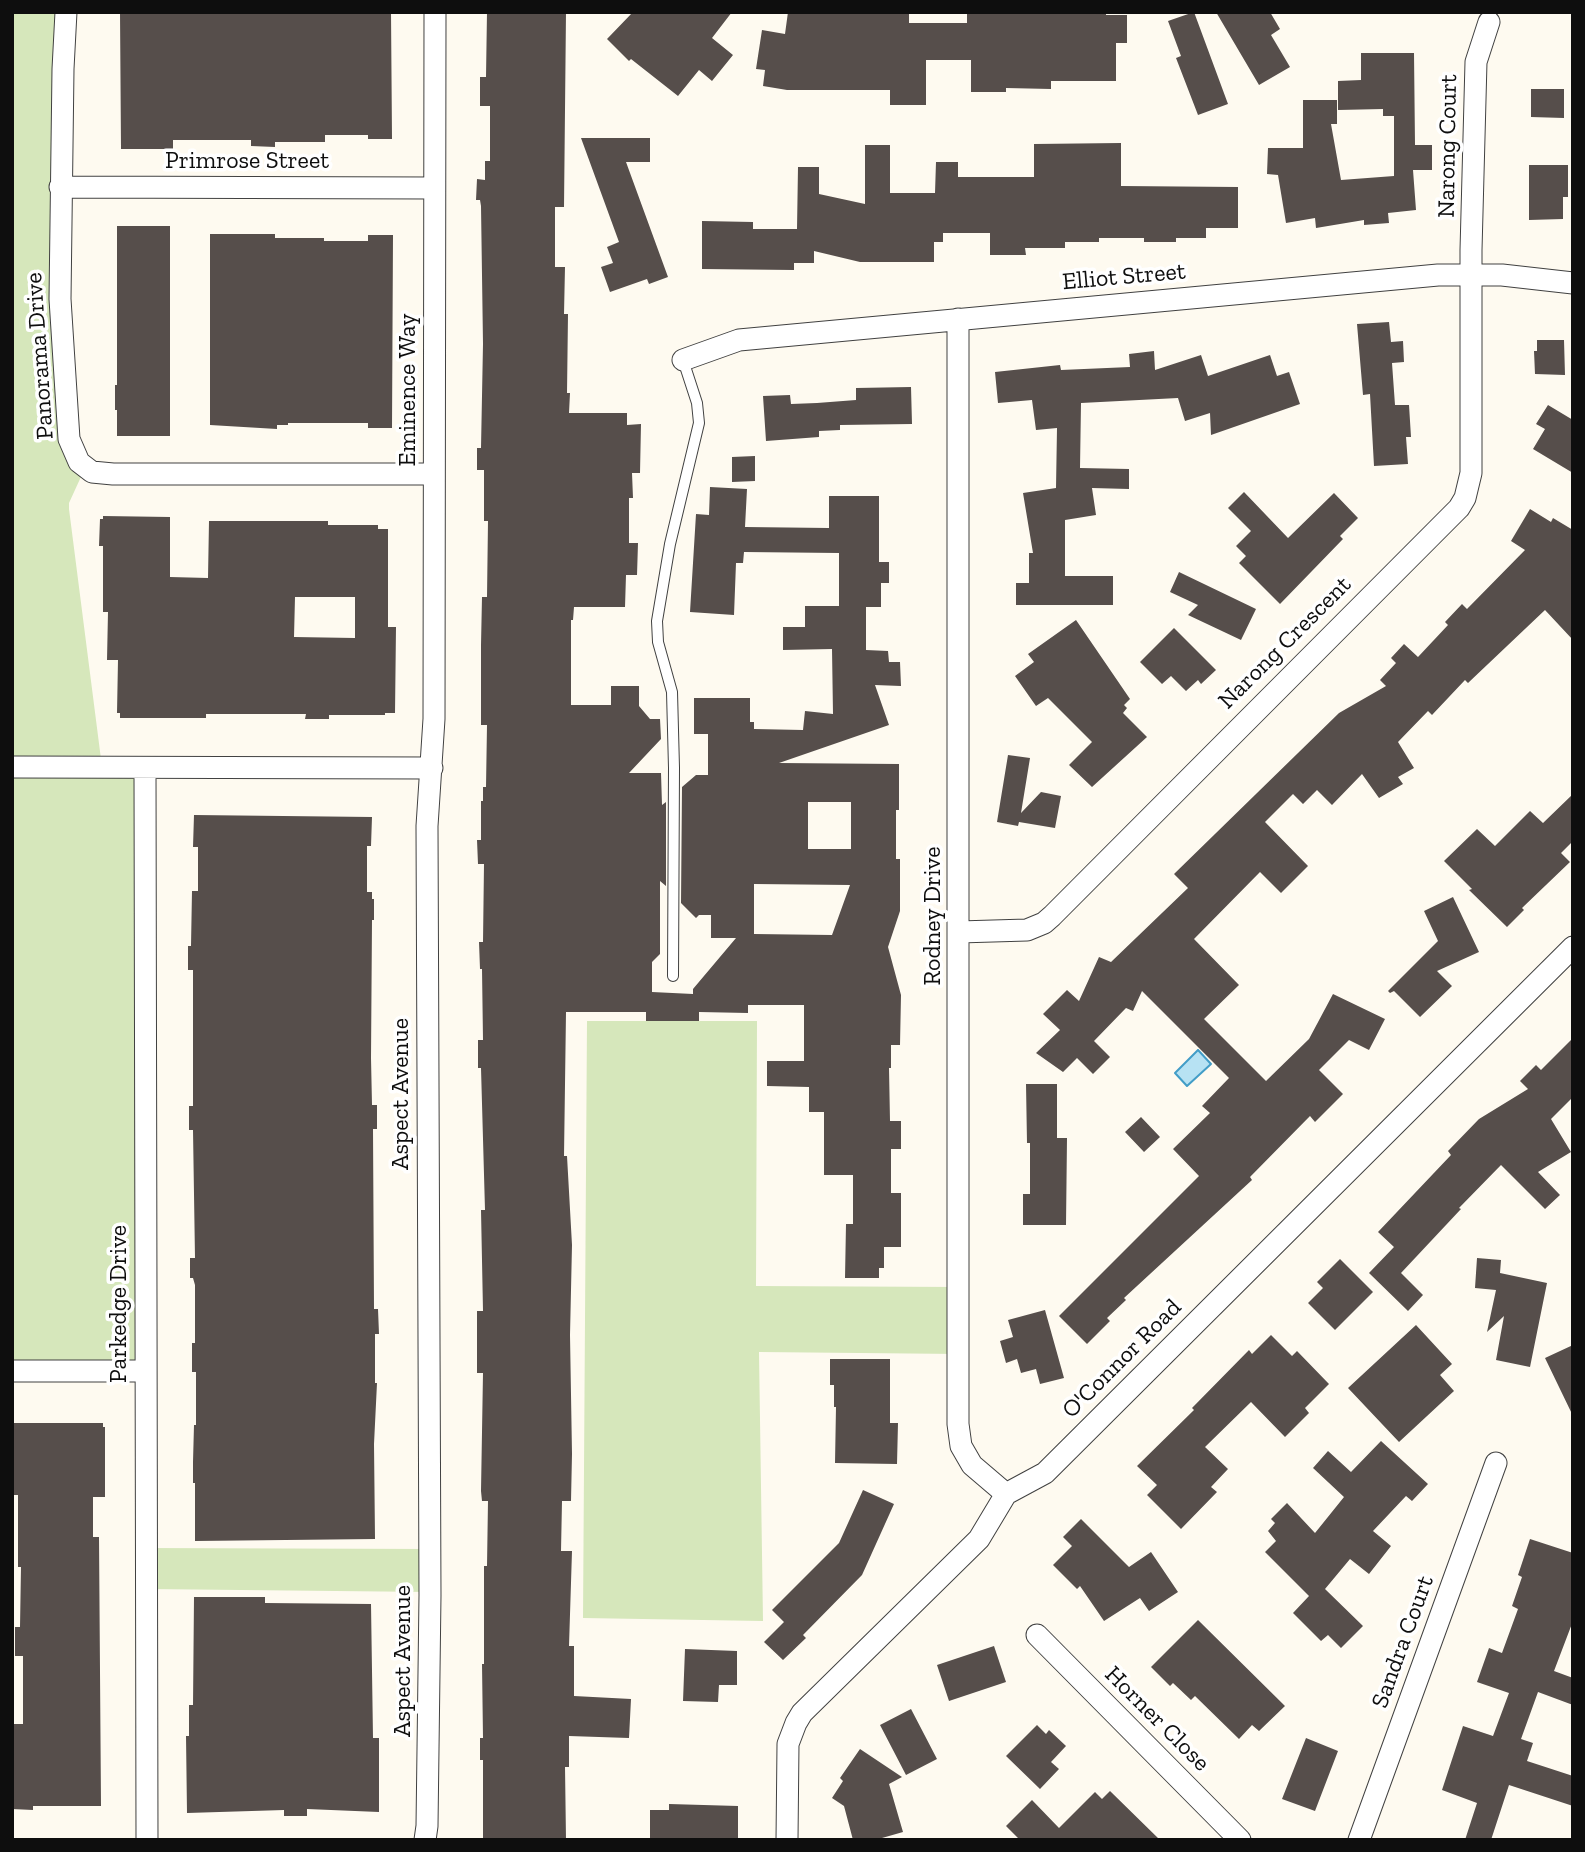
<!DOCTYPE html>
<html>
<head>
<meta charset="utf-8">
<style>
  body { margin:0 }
  #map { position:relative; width:1585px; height:1852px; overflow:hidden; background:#fefaf0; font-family:"Zilla Slab",serif }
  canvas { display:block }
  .frame { position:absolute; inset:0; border:14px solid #0e0e0e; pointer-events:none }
</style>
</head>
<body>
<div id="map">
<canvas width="1585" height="1852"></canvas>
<div class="frame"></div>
</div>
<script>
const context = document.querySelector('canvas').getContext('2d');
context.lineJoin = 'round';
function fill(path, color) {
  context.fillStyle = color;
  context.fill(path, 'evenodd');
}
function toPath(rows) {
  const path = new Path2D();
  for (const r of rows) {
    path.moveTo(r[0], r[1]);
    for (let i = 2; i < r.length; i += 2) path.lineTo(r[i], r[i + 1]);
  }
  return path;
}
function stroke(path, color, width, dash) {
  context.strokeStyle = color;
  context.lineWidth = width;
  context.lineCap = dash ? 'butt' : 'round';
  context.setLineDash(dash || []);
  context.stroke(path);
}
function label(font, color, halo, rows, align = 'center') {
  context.font = font + ' "Zilla Slab",serif';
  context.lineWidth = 7;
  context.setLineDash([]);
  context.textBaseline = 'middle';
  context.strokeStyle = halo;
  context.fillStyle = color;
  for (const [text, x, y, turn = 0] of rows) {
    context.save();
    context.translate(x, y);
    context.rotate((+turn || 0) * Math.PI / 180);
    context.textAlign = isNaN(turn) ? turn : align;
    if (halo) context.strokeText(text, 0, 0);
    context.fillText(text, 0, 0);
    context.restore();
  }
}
fill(toPath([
  [12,12,66,12,69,439,85,468,69,503,69,509,102,767,145,768,146,1371,12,1371],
  [587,1021,757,1021,756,1286,960,1287,959,1354,759,1352,763,1621,583,1618],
  [146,1548,429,1549,430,1592,146,1589]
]), '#d6e7bb');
const water = toPath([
  [1198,1050,1211,1064,1187,1086,1175,1073,1198,1050]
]);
fill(water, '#b7e2f3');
stroke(water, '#429dc7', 2);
fill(toPath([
  [120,12,391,12,392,139,368,139,368,135,325,135,325,142,275,142,275,147,251,146,251,140,173,140,173,149,121,149],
  [487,12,566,12,564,207,555,207,555,267,565,267,564,314,568,314,567,393,570,393,569,413,627,413,627,425,641,424,640,473,632,473,633,498,629,498,629,543,638,543,637,575,626,575,625,607,574,607,573,620,571,620,571,705,611,705,611,686,639,686,639,706,650,719,660,719,661,739,629,773,661,773,662,805,666,802,666,886,660,881,660,954,652,962,652,992,693,994,693,989,736,938,711,938,711,915,699,915,696,918,681,903,682,787,696,775,708,775,708,734,694,734,694,698,750,698,750,722,754,722,754,729,803,730,805,711,833,714,832,649,783,650,783,627,805,627,805,606,839,606,839,553,744,552,743,563,736,563,734,615,690,612,696,514,709,515,710,487,747,489,745,527,829,528,829,496,879,496,879,562,889,562,889,583,881,583,881,607,866,607,866,650,888,651,889,662,900,662,901,686,875,685,889,725,779,763,899,764,899,810,896,810,896,859,900,859,900,911,888,947,901,995,900,1045,891,1045,891,1068,889,1068,890,1121,901,1121,901,1149,891,1149,891,1193,901,1193,901,1247,884,1247,884,1268,879,1268,879,1278,845,1278,846,1224,853,1224,853,1175,824,1175,824,1112,809,1112,809,1087,767,1086,767,1061,804,1061,804,1005,748,1005,748,1013,699,1012,699,1021,646,1021,646,1012,566,1012,564,1156,567,1156,572,1245,570,1335,572,1454,571,1501,562,1501,561,1551,572,1551,569,1646,574,1646,574,1696,631,1699,629,1738,569,1736,569,1767,565,1767,566,1840,487,1840,483,1838,483,1760,480,1760,480,1738,483,1738,482,1664,484,1664,484,1566,487,1566,488,1501,482,1501,481,1491,483,1373,477,1373,477,1311,483,1311,481,1210,485,1210,481,1068,478,1068,478,1040,483,1040,482,969,480,969,479,942,483,942,484,864,478,864,477,840,481,840,481,801,483,801,483,787,486,787,487,725,481,725,481,645,482,597,487,597,488,521,484,521,484,470,477,470,477,448,481,448,483,344,481,206,480,200,476,200,477,179,485,180,485,161,490,161,490,106,480,106,480,77,486,77],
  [808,802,851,802,851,849,808,849],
  [754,884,850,885,832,935,754,934],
  [633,12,732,12,712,38,733,55,712,81,699,70,678,96,631,59,629,61,607,39],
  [788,12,909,12,909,23,967,23,967,12,1106,12,1106,15,1127,15,1127,43,1116,43,1116,81,1051,81,1051,89,1006,88,1006,92,971,92,971,60,926,60,926,105,890,105,890,90,787,90,763,86,765,70,756,69,762,30,785,34],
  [1194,12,1228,104,1198,115,1176,58,1181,56,1168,21],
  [1216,12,1270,12,1280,29,1271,35,1290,67,1259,85],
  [1361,53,1414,53,1415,145,1432,145,1432,170,1413,170,1416,210,1388,213,1389,223,1364,225,1364,220,1316,228,1315,218,1286,223,1278,175,1267,174,1268,148,1303,148,1303,100,1337,100,1337,124,1331,124,1341,180,1394,176,1394,116,1383,116,1383,109,1338,110,1338,81,1361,80],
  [1531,89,1564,89,1564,118,1531,117],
  [581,138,650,138,650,162,626,162,668,277,649,284,647,279,610,292,601,267,613,263,607,247,619,242],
  [1121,143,1121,186,1238,187,1238,228,1206,228,1206,238,1176,238,1176,242,1144,242,1144,238,1099,238,1099,242,1065,242,1065,248,1025,248,1026,255,990,255,990,233,943,233,943,242,934,242,934,262,860,262,814,251,814,263,794,263,794,270,702,269,702,221,753,222,753,229,797,229,798,167,819,167,819,194,865,204,865,145,890,145,890,193,935,193,936,162,958,162,958,177,1034,177,1034,144],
  [1529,165,1568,165,1568,197,1563,197,1563,219,1529,220],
  [117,226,170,226,170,436,117,436,117,410,115,410,115,385,117,385],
  [210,234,275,234,275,238,324,238,324,241,368,241,368,235,393,235,392,428,368,428,368,423,288,423,288,425,277,425,277,429,210,425],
  [1389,322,1391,342,1403,341,1404,362,1392,363,1395,405,1409,405,1411,437,1406,437,1408,464,1374,466,1370,394,1363,395,1357,324],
  [1537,340,1564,340,1565,375,1535,374,1534,351,1537,351],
  [1154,351,1155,370,1201,355,1208,376,1270,355,1277,376,1289,372,1300,404,1211,435,1210,413,1185,421,1178,398,1081,403,1080,468,1129,469,1129,489,1092,488,1096,515,1065,520,1065,576,1113,576,1113,605,1016,605,1016,583,1029,583,1029,553,1033,553,1023,493,1056,488,1057,428,1036,430,1032,400,998,403,995,372,1060,365,1061,370,1130,367,1129,354],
  [911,387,912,424,840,425,840,430,819,431,819,437,766,441,763,396,790,395,791,404,817,403,856,400,856,388],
  [1548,405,1573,420,1573,473,1533,449,1545,429,1536,424],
  [755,456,755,481,732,482,732,457],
  [1244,492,1288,538,1334,493,1358,518,1340,536,1343,539,1280,604,1239,563,1246,556,1236,546,1251,531,1228,508],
  [1530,509,1551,522,1553,518,1573,530,1573,640,1545,610,1468,683,1465,680,1432,715,1428,711,1398,742,1414,768,1398,777,1403,784,1379,798,1362,774,1332,805,1317,790,1303,804,1293,794,1265,822,1308,866,1281,893,1260,872,1194,939,1239,985,1204,1019,1266,1081,1309,1039,1333,994,1385,1019,1369,1050,1349,1040,1319,1070,1343,1094,1315,1122,1310,1116,1250,1177,1252,1180,1124,1298,1126,1300,1107,1318,1110,1321,1087,1344,1059,1316,1199,1176,1173,1149,1210,1113,1202,1106,1229,1078,1142,991,1133,1011,1126,1008,1094,1041,1110,1057,1093,1074,1077,1058,1063,1072,1036,1053,1060,1030,1043,1014,1067,990,1079,1001,1099,957,1111,962,1188,888,1174,874,1339,713,1386,686,1380,680,1396,663,1391,658,1404,644,1418,657,1448,625,1445,622,1462,604,1467,609,1525,550,1511,541],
  [103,516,170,517,170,577,208,578,209,521,328,521,328,525,378,525,378,529,388,529,388,627,396,627,395,713,385,713,385,715,329,715,329,719,305,719,306,714,206,714,206,718,120,718,120,713,117,713,118,660,107,660,108,612,103,612,103,546,99,546,100,519,103,519],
  [295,597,355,597,355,638,294,637],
  [1179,572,1256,609,1241,640,1188,615,1198,605,1170,592],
  [1076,620,1130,699,1124,705,1127,708,1123,713,1147,737,1092,787,1069,765,1092,742,1048,698,1036,706,1015,676,1034,662,1028,654],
  [1174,628,1216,670,1201,684,1198,680,1186,691,1171,676,1162,684,1140,662],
  [1008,755,1030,758,1021,813,1041,792,1061,796,1055,828,1019,822,1018,826,997,822],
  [1573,794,1573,841,1561,853,1570,862,1522,908,1524,910,1507,927,1469,890,1472,889,1444,861,1477,829,1495,846,1530,811,1543,823],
  [194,815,372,817,371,846,367,846,367,892,372,892,372,899,374,899,374,920,372,920,371,1058,372,1105,377,1105,377,1129,373,1129,374,1309,378,1309,379,1334,375,1334,375,1383,377,1383,374,1444,375,1539,195,1541,195,1483,193,1483,193,1462,194,1425,196,1425,196,1372,192,1372,192,1343,195,1343,195,1285,193,1278,190,1278,190,1258,195,1258,193,1130,189,1130,189,1106,193,1106,193,970,188,970,188,946,191,946,192,891,198,891,198,847,193,847],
  [1453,897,1479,952,1437,971,1452,986,1420,1017,1394,991,1390,993,1388,991,1438,941,1424,911],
  [1573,1038,1573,1097,1551,1119,1571,1152,1538,1172,1560,1195,1545,1209,1501,1165,1459,1208,1461,1209,1401,1273,1423,1295,1408,1311,1369,1273,1394,1247,1378,1232,1451,1155,1448,1151,1479,1119,1528,1089,1520,1081,1536,1065,1541,1070],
  [1026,1084,1057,1084,1057,1138,1067,1138,1066,1225,1023,1225,1023,1194,1030,1194,1030,1143,1027,1143],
  [1141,1117,1160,1137,1144,1152,1125,1132],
  [1477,1258,1501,1260,1500,1273,1547,1283,1530,1367,1496,1360,1504,1316,1487,1332,1496,1290,1475,1288],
  [1340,1259,1373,1292,1335,1330,1308,1303,1323,1288,1317,1282],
  [1045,1310,1064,1378,1040,1384,1036,1369,1021,1373,1017,1359,1006,1363,1000,1341,1013,1337,1008,1320],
  [1416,1325,1452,1364,1440,1375,1454,1391,1399,1442,1348,1388],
  [1271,1335,1292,1356,1297,1351,1329,1384,1305,1408,1309,1413,1285,1437,1251,1402,1205,1447,1228,1469,1211,1487,1217,1492,1181,1529,1147,1495,1157,1485,1137,1466,1194,1410,1192,1408,1249,1350,1252,1354],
  [1573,1345,1573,1416,1545,1358],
  [830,1359,890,1359,890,1423,898,1423,897,1464,835,1463,836,1407,834,1407,834,1385,830,1385],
  [12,1423,103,1423,103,1427,105,1427,105,1497,93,1497,93,1537,99,1537,101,1806,33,1806,33,1810,12,1809,12,1724,23,1724,23,1656,15,1656,15,1627,20,1627,21,1567,18,1567,18,1495,12,1495],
  [1381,1441,1428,1484,1412,1501,1406,1496,1373,1531,1391,1546,1369,1574,1350,1559,1325,1589,1363,1626,1341,1648,1328,1635,1321,1641,1293,1613,1309,1596,1265,1552,1276,1541,1268,1531,1275,1523,1271,1519,1287,1503,1315,1533,1344,1497,1313,1468,1328,1451,1351,1472],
  [863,1490,894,1504,862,1575,803,1635,806,1638,783,1660,764,1642,784,1622,772,1610,839,1543],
  [1081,1519,1129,1567,1151,1552,1178,1592,1149,1611,1140,1598,1104,1621,1080,1586,1077,1589,1053,1565,1072,1546,1063,1537],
  [1530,1539,1573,1553,1573,1621,1554,1671,1573,1678,1573,1705,1538,1692,1521,1739,1533,1743,1527,1761,1573,1776,1573,1806,1509,1785,1491,1840,1465,1840,1477,1803,1442,1790,1463,1726,1493,1736,1509,1693,1477,1682,1489,1648,1502,1653,1518,1609,1512,1606,1522,1577,1518,1575],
  [194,1597,265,1597,265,1603,371,1604,373,1738,379,1738,379,1812,307,1809,307,1816,284,1816,284,1810,187,1813,186,1736,189,1736,189,1705,193,1705],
  [1198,1620,1285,1706,1259,1731,1252,1725,1239,1739,1195,1696,1191,1700,1173,1683,1170,1686,1151,1667],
  [994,1646,1006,1682,949,1701,937,1665],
  [685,1649,737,1651,737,1685,719,1685,718,1702,683,1701],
  [911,1709,937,1759,906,1775,880,1725],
  [1037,1725,1046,1734,1049,1730,1066,1746,1051,1762,1059,1769,1040,1789,1006,1756],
  [1306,1738,1338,1751,1315,1811,1282,1799],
  [860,1749,902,1777,889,1784,903,1832,875,1840,853,1840,844,1806,832,1798,843,1781,840,1778],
  [1110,1791,1160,1840,1020,1840,1006,1826,1032,1800,1059,1828,1095,1792,1102,1799],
  [669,1804,738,1806,738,1840,650,1840,650,1810,669,1810]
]), '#564e4b');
const lane = toPath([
  [673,976,674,768,672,692,658,642,657,621,670,544,699,423,697,403,683,360]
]);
const street = toPath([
  [66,12,63,69,60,299,69,439,79,462,92,472,113,474,434,474],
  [60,187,434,188],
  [958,319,958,1424,961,1446,972,1465,1006,1494],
  [683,360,739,340,1438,275,1502,275,1573,283],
  [12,767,432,768],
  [145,768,147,1840],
  [959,932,1027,930,1044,923,1052,916,1459,508,1465,498,1471,473,1471,250,1476,62,1489,22],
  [12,1371,146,1371],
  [1037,1635,1240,1840],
  [425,1840,427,1826,430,1595,427,826,434,719,435,12],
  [787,1840,788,1744,796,1723,802,1713,979,1539,1006,1494,1045,1473,1573,947],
  [1359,1840,1496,1463]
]);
stroke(lane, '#414141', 12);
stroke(street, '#414141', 23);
stroke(lane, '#fff', 10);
stroke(street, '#fff', 21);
label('24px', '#0e0e0e', '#fff', [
  ["Narong Court",1448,146,-89],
  ["Primrose Street",247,161],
  ["Elliot Street",1124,277,-5],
  ["Panorama Drive",40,356,-94],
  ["Eminence Way",408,390,-90],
  ["Narong Crescent",1285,643,-45],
  ["Rodney Drive",933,916,-90],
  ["Aspect Avenue",401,1094,-90],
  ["Parkedge Drive",119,1304,-90],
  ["O'Connor Road",1122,1359,-45],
  ["Sandra Court",1403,1642,-70],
  ["Aspect Avenue",403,1661,-90],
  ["Horner Close",1157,1719,45]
]);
</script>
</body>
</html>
